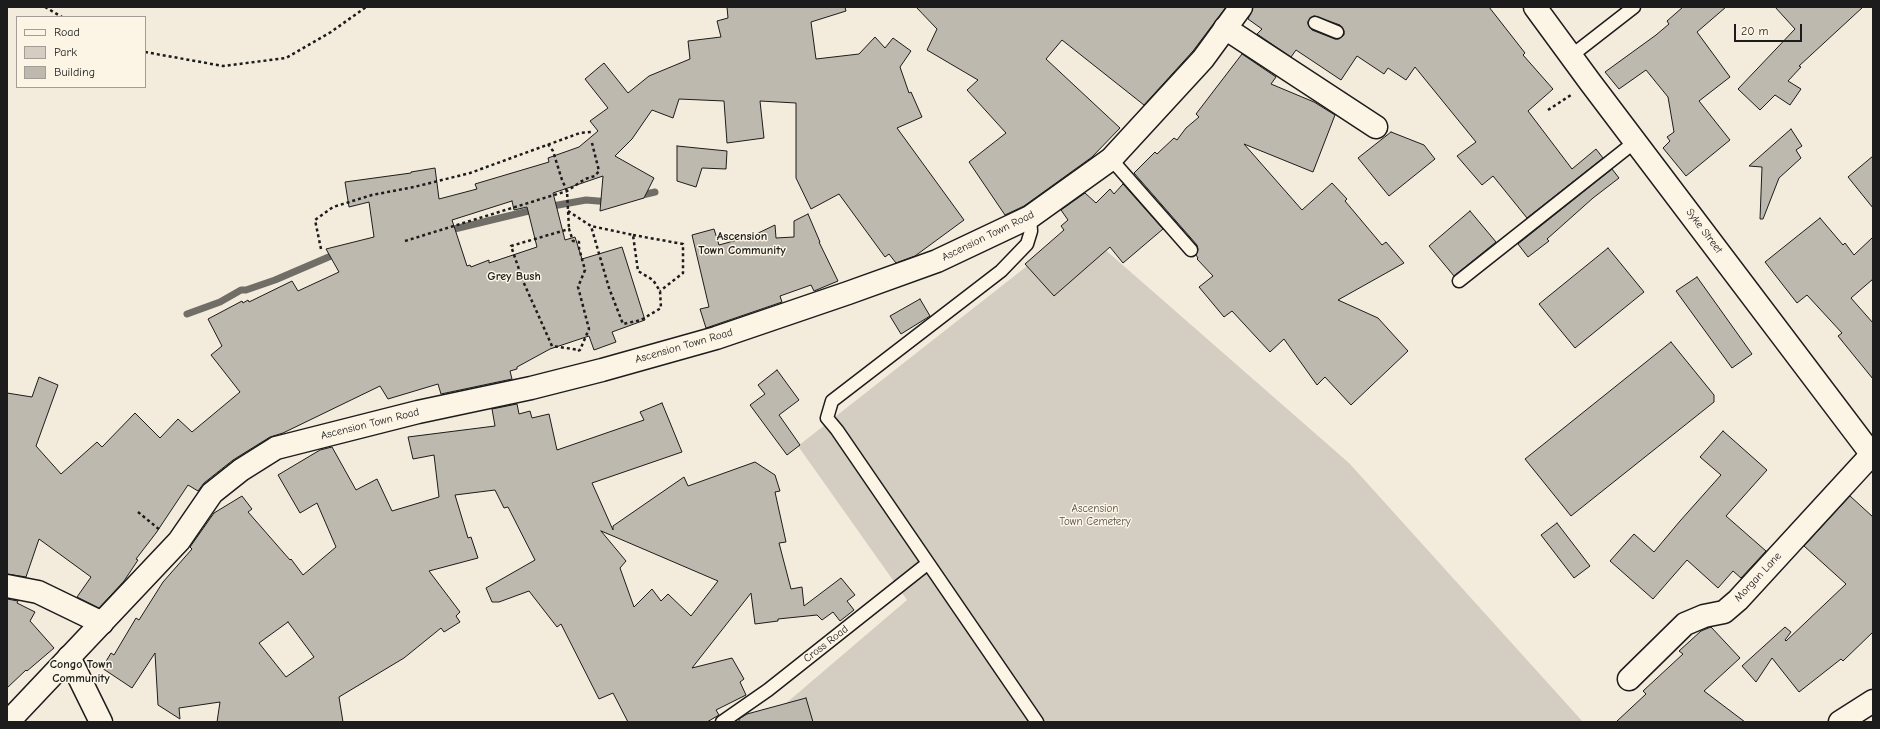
<!DOCTYPE html>
<html>
<head>
<meta charset="utf-8">
<style>
  body { margin:0 }
  #map { position:relative; width:1880px; height:729px; overflow:hidden; background:#f3ecdd; font-family:"Comic Neue",sans-serif }
  canvas { display:block }
  .frame { position:absolute; inset:0; border:8px solid #1c1c1c; pointer-events:none }
  .legend { position:absolute; left:16px; top:16px; width:130px; height:72px; box-sizing:border-box; background:#fcf5e5; border:1px solid #a29e95; margin:0; padding:5px 7px; list-style:none; font-size:12px; color:#1c1c1c }
  .legend li { display:flex; align-items:center; gap:8px; height:20px }
  .legend b { width:20px; border:1px solid #a29e95 }
  .scale { position:absolute; left:1734px; top:24px; width:68px; height:18px; box-sizing:border-box; border:2px solid #1c1c1c; border-top:0; padding-left:5px; font-size:12px; line-height:14px; white-space:nowrap; color:#1c1c1c; -webkit-text-stroke:3px #fcf5e5; paint-order:stroke }
</style>
</head>
<body>
<div id="map">
<canvas width="1880" height="729"></canvas>
<div class="frame"></div>
<ul class="legend">
<li><b style="height:5px;background:#fcf5e5"></b>Road</li>
<li><b style="height:11px;background:#d3cec1"></b>Park</li>
<li><b style="height:11px;background:#beb9ae"></b>Building</li>
</ul>
<div class="scale">20 m</div>
</div>
<script>
const context = document.querySelector('canvas').getContext('2d');
context.lineJoin = 'round';
function fill(path, color) {
  context.fillStyle = color;
  context.fill(path, 'evenodd');
}
function toPath(rows) {
  const path = new Path2D();
  for (const r of rows) {
    path.moveTo(r[0], r[1]);
    for (let i = 2; i < r.length; i += 2) path.lineTo(r[i], r[i + 1]);
  }
  return path;
}
function stroke(path, color, width, dash) {
  context.strokeStyle = color;
  context.lineWidth = width;
  context.lineCap = dash ? 'butt' : 'round';
  context.setLineDash(dash || []);
  context.stroke(path);
}
function label(font, color, halo, rows, align = 'center') {
  context.font = font + ' "Comic Neue",sans-serif';
  context.lineWidth = 3;
  context.setLineDash([]);
  context.textBaseline = 'middle';
  context.strokeStyle = halo;
  context.fillStyle = color;
  for (const [text, x, y, turn = 0] of rows) {
    context.save();
    context.translate(x, y);
    context.rotate((+turn || 0) * Math.PI / 180);
    context.textAlign = isNaN(turn) ? turn : align;
    if (halo) context.strokeText(text, 0, 0);
    context.fillText(text, 0, 0);
    context.restore();
  }
}
fill(toPath([
  [1078,226,1349,463,1583,722,764,722,907,600,798,446]
]), '#d3cec1');
stroke(toPath([
  [638,196,655,192],
  [547,207,586,200,610,202],
  [446,231,537,209],
  [187,314,220,302,241,290,246,290,275,280,338,253]
]), '#716e68', 7);
const building = toPath([
  [727,7,845,7,846,11,811,22,816,59,859,54,875,37,885,48,893,38,911,51,900,67,909,93,911,92,922,117,897,128,964,220,915,256,896,263,889,254,885,257,839,194,811,209,796,178,796,103,760,101,764,138,727,143,724,101,679,99,673,118,652,110,632,139,615,156,654,178,644,198,600,211,603,176,553,193,565,240,575,237,582,259,622,247,645,320,612,332,616,342,594,350,589,336,550,349,517,367,517,369,510,371,512,379,441,394,438,384,388,399,380,386,283,433,270,437,233,460,204,483,198,491,188,485,156,533,136,559,138,560,124,581,99,608,77,597,91,577,39,539,26,577,7,574,7,393,32,397,39,377,58,385,36,446,61,474,97,442,102,447,135,413,160,438,178,419,192,432,240,392,211,355,222,346,208,319,242,301,243,303,248,300,249,302,292,281,298,291,339,272,326,249,374,237,369,202,349,207,345,182,411,173,411,172,435,168,439,199,477,189,475,184,549,162,548,158,579,147,598,131,590,121,608,108,585,79,604,63,628,93,649,76,690,59,688,41,721,37,717,21,728,18,727,7],
  [512,201,514,210,527,207,537,247,489,263,489,260,471,267,470,265,467,266,452,220,512,201],
  [916,7,1226,7,1193,51,1144,105,1062,40,1046,59,1120,128,1092,157,1024,206,1005,215,969,162,1006,133,967,90,978,80,927,50,937,29,916,7],
  [1253,7,1489,7,1525,53,1523,55,1553,89,1528,111,1572,169,1596,149,1603,158,1527,218,1493,176,1482,185,1457,156,1476,142,1415,67,1406,80,1388,68,1384,74,1357,56,1341,80,1296,50,1291,57,1257,34,1262,29,1248,19,1253,7],
  [1314,16,1340,25,1344,31,1344,35,1338,39,1335,39,1312,30,1308,24,1308,21,1314,16],
  [1683,7,1726,7,1697,32,1730,77,1699,101,1730,140,1686,176,1663,148,1670,141,1667,137,1674,132,1668,97,1646,70,1619,89,1605,72,1656,35,1669,24,1667,21,1683,7],
  [1775,7,1863,7,1799,66,1801,67,1788,81,1801,89,1790,105,1775,95,1760,110,1738,89,1795,29,1775,7],
  [1242,54,1276,77,1271,84,1314,102,1335,115,1313,172,1244,144,1302,210,1332,183,1347,199,1345,201,1382,245,1386,242,1404,263,1338,300,1378,318,1408,351,1351,405,1325,377,1317,385,1284,339,1270,352,1232,311,1224,317,1199,287,1213,276,1197,259,1198,258,1196,255,1198,249,1197,245,1134,173,1155,152,1157,154,1174,138,1177,140,1186,128,1199,117,1196,114,1242,54],
  [1791,129,1802,146,1796,150,1801,158,1779,178,1763,219,1760,219,1762,167,1749,166,1791,129],
  [1391,132,1424,145,1435,159,1389,196,1358,158,1391,132],
  [677,146,727,151,726,169,702,168,696,187,677,181,677,146],
  [1873,156,1873,208,1848,177,1873,156],
  [1612,169,1619,178,1593,198,1547,239,1549,241,1528,257,1518,244,1612,169],
  [1123,184,1163,229,1123,263,1110,247,1054,296,1025,264,1064,230,1061,226,1068,220,1061,210,1085,193,1096,203,1110,189,1114,194,1123,184],
  [1470,211,1496,242,1454,276,1429,246,1470,211],
  [808,214,820,242,819,242,838,281,814,291,811,285,780,296,782,302,706,328,700,309,709,307,692,235,714,229,719,245,752,236,775,225,776,238,794,237,794,221,808,214],
  [1820,218,1843,245,1845,243,1854,255,1873,237,1873,279,1851,298,1873,323,1873,379,1838,336,1842,333,1807,295,1797,303,1765,262,1820,218],
  [1608,248,1644,292,1575,348,1539,304,1608,248],
  [1697,277,1752,354,1732,368,1676,291,1697,277],
  [920,299,930,316,901,334,890,316,920,299],
  [1671,342,1714,395,1714,402,1571,516,1525,459,1671,342],
  [777,370,799,400,779,415,800,445,787,455,750,405,765,394,758,385,777,370],
  [662,403,682,452,592,483,613,530,613,526,684,477,688,486,755,462,775,475,780,491,775,492,786,542,779,543,791,589,802,587,804,606,841,578,855,595,847,601,854,610,840,621,833,612,822,620,817,615,778,619,778,621,755,624,751,593,692,668,732,658,744,679,740,682,746,695,716,710,719,715,707,722,628,722,613,693,599,699,561,624,557,627,529,591,499,602,492,602,486,588,535,560,508,507,504,508,495,490,455,495,468,538,471,537,478,558,429,571,460,612,456,616,460,622,444,632,441,628,404,658,339,697,343,722,217,722,220,702,179,708,180,719,158,705,155,653,132,688,102,668,111,653,114,655,136,618,139,620,163,582,192,549,190,547,214,513,242,496,252,509,248,512,290,560,291,559,303,575,336,547,317,503,300,513,278,475,320,450,332,447,356,490,377,479,392,511,439,497,434,455,413,459,408,437,495,426,492,409,517,404,519,414,530,411,532,418,549,414,557,450,644,420,640,412,662,403],
  [601,531,613,536,718,581,691,616,668,594,661,601,652,589,634,607,620,568,626,561,601,531],
  [288,622,314,657,286,677,259,643,288,622],
  [1723,431,1767,470,1726,516,1766,551,1741,578,1733,571,1718,588,1687,560,1653,599,1610,561,1634,534,1654,552,1680,521,1721,475,1700,457,1723,431],
  [1850,496,1873,517,1873,632,1843,661,1841,659,1799,692,1772,658,1756,682,1742,666,1785,627,1791,632,1785,640,1786,641,1846,584,1804,546,1850,496],
  [1557,523,1590,566,1574,578,1541,535,1557,523],
  [7,599,18,601,17,603,35,612,30,621,54,648,27,671,26,670,7,688,7,599],
  [1711,627,1740,658,1704,691,1745,722,1616,722,1646,694,1643,691,1683,654,1679,651,1701,631,1711,627],
  [806,698,813,722,739,722,739,719,747,714,806,698]
]);
fill(building, '#beb9ae');
stroke(building, '#1c1c1c', 1);
const service = toPath([
  [1315,23,1337,32],
  [1571,56,1634,7],
  [1111,159,1191,250],
  [1030,217,1031,231,1027,244,1001,271,832,401,827,418,837,430,1037,722],
  [1459,281,1636,141],
  [722,722,768,690,927,564]
]);
const minor = toPath([
  [1225,28,1376,127],
  [7,586,38,592,102,623],
  [69,657,101,722],
  [1629,679,1685,624,1704,616,1724,612,1738,600,1873,453],
  [1840,722,1873,701]
]);
const secondary = toPath([
  [1535,7,1590,82,1873,456],
  [8,722,179,541,212,493,241,470,276,448,418,412,531,388,602,370,716,338,848,293,937,261,1030,217,1111,159,1203,59,1241,7]
]);
stroke(service, '#1c1c1c', 15);
stroke(minor, '#1c1c1c', 25);
stroke(secondary, '#1c1c1c', 25);
stroke(toPath([
  [45,7,62,17],
  [145,52,223,66,286,58,331,32,366,7],
  [1548,110,1571,95],
  [548,144,553,151,562,180,567,191,569,229],
  [568,211,591,226,609,288,623,324,641,320,661,308,660,291,653,280,638,271,633,235,591,226],
  [633,235,683,244,683,273,660,291],
  [405,241,567,191,585,179,595,176,599,171,592,143],
  [321,249,315,220,333,207,372,195,414,187,470,173,580,133,592,132],
  [578,351,580,350,589,329,578,287,585,270,579,248,579,242,573,241,569,229,511,246,523,281,552,346,580,350],
  [138,512,160,530]
]), '#1c1c1c', 2.5, [3, 3]);
stroke(service, '#fcf5e5', 12);
stroke(minor, '#fcf5e5', 22);
stroke(secondary, '#fcf5e5', 22);
label('11px', '#1c1c1c', '#fcf5e5', [
  ["Syke Street",1704,231,53],
  ["Ascension Town Road",988,236,-26],
  ["Ascension Town Road",684,346,-16],
  ["Ascension Town Road",370,424,-14],
  ["Morgan Lane",1758,577,-47],
  ["Cross Road",826,644,-38]
]);
label('11px', '#53514e', '#fcf5e5', [
  ["Ascension",1095,509],
  ["Town Cemetery",1095,522]
]);
label('bold 12px', '#1c1c1c', '#fcf5e5', [
  ["Ascension",742,237],
  ["Town Community",742,251],
  ["Grey Bush",514,277],
  ["Congo Town",81,665],
  ["Community",81,679]
]);
</script>
</body>
</html>
